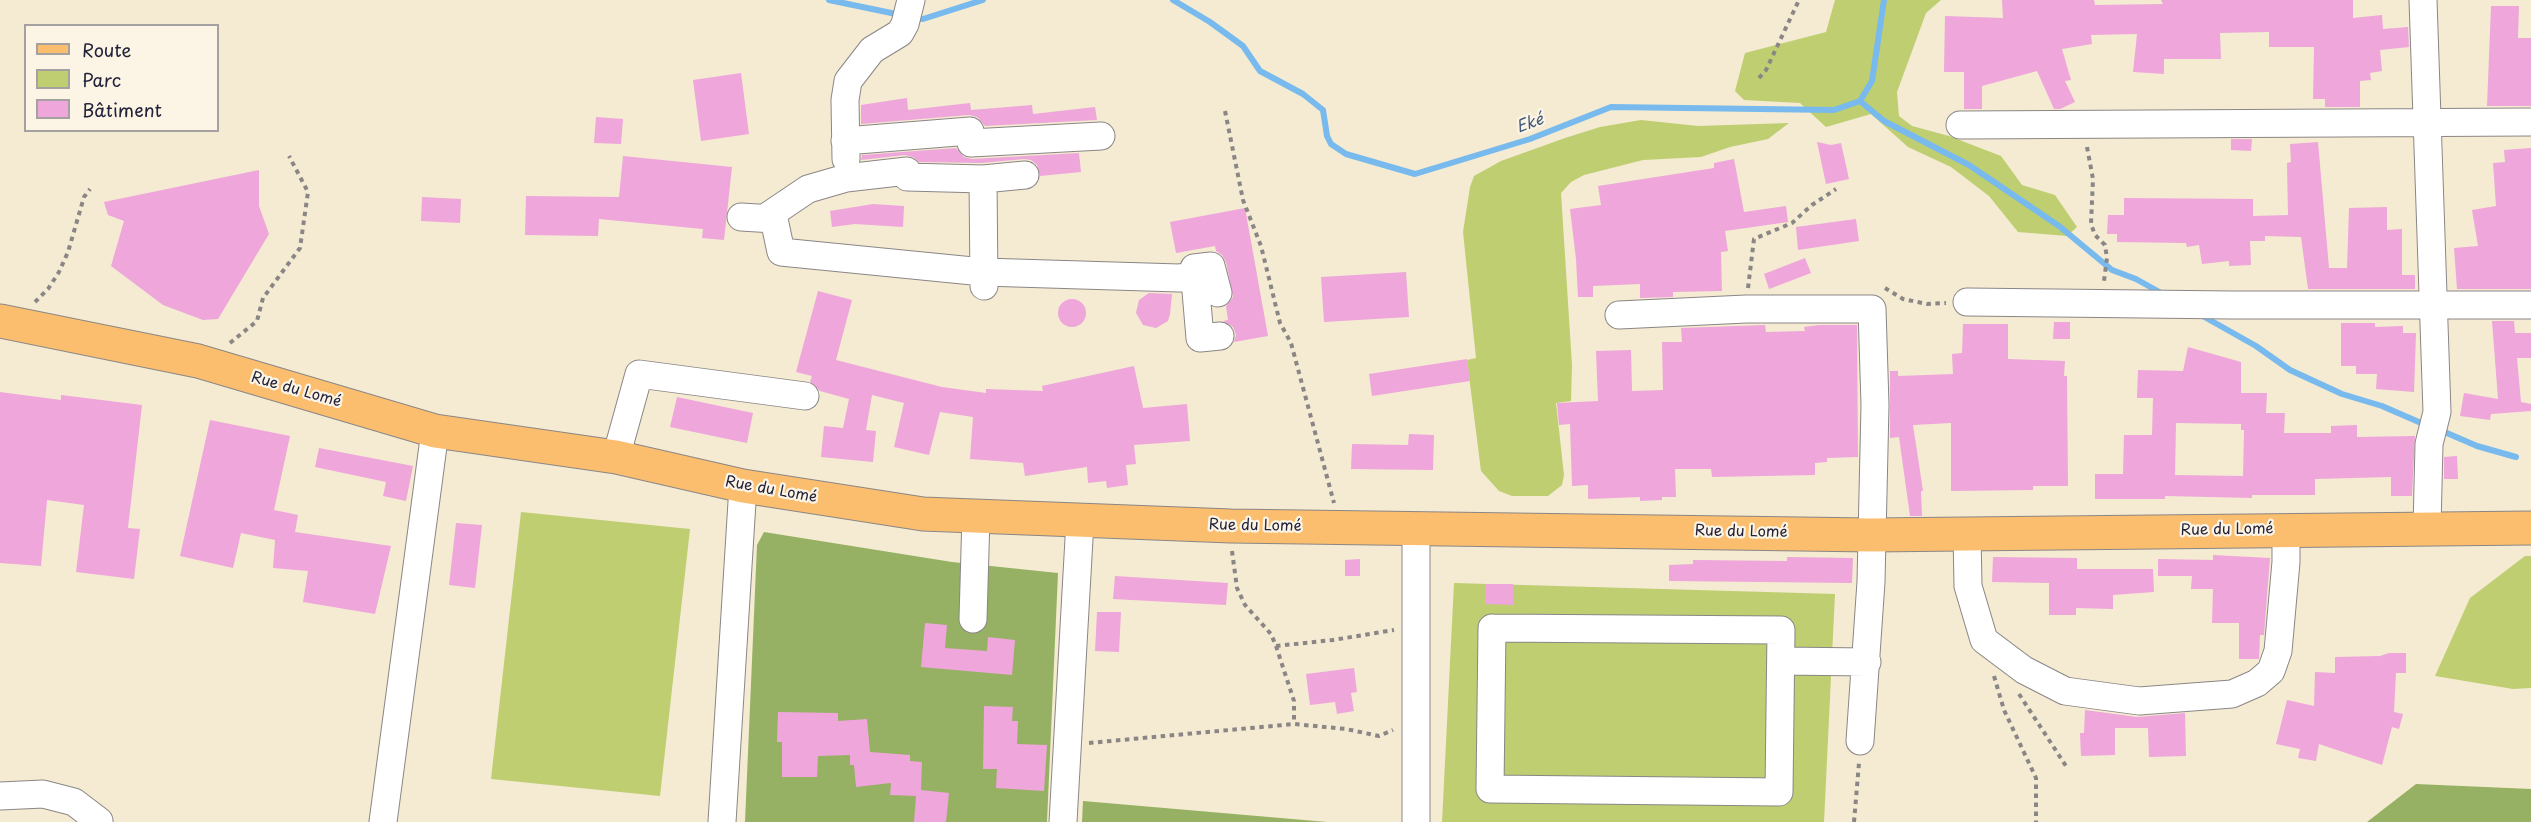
<!DOCTYPE html>
<html>
<head>
<meta charset="utf-8">
<style>
  body { margin:0 }
  #map { position:relative; width:2531px; height:822px; overflow:hidden; background:#f4ebd2; font-family:"Playpen Sans",sans-serif }
  canvas { display:block }
  .legend { position:absolute; left:24px; top:24px; width:195px; height:108px; box-sizing:border-box; background:#fcf5e5; border:2px solid #a5a1a1; margin:0; padding:8px 10px; list-style:none; font-size:18px; color:#22223b }
  .legend li { display:flex; align-items:center; gap:12px; height:30px }
  .legend b { width:30px; border:2px solid #a5a1a1 }
</style>
</head>
<body>
<div id="map">
<canvas width="2531" height="822"></canvas>
<ul class="legend">
<li><b style="height:8px;background:#fabe6e"></b>Route</li>
<li><b style="height:16px;background:#bece71"></b>Parc</li>
<li><b style="height:16px;background:#eea6db"></b>Bâtiment</li>
</ul>
</div>
<script>
const context = document.querySelector('canvas').getContext('2d');
context.lineJoin = 'round';
function fill(path, color) {
  context.fillStyle = color;
  context.fill(path, 'evenodd');
}
function toPath(rows) {
  const path = new Path2D();
  for (const r of rows) {
    if (r.length === 3) {
      path.moveTo(r[0] + r[2], r[1]);
      path.arc(r[0], r[1], r[2], 0, 2 * Math.PI);
      continue;
    }
    path.moveTo(r[0], r[1]);
    for (let i = 2; i < r.length; i += 2) path.lineTo(r[i], r[i + 1]);
  }
  return path;
}
function stroke(path, color, width, dash) {
  context.strokeStyle = color;
  context.lineWidth = width;
  context.lineCap = dash ? 'butt' : 'round';
  context.setLineDash(dash || []);
  context.stroke(path);
}
function label(font, color, halo, rows, align = 'center') {
  context.font = font + ' "Playpen Sans",sans-serif';
  context.lineWidth = 4.5;
  context.setLineDash([]);
  context.textBaseline = 'middle';
  context.strokeStyle = halo;
  context.fillStyle = color;
  for (const [text, x, y, turn = 0] of rows) {
    context.save();
    context.translate(x, y);
    context.rotate((+turn || 0) * Math.PI / 180);
    context.textAlign = isNaN(turn) ? turn : align;
    if (halo) context.strokeText(text, 0, 0);
    context.fillText(text, 0, 0);
    context.restore();
  }
}
fill(toPath([
  [1835,0,1941,0,1926,13,1897,92,1899,116,1912,126,1949,136,2001,156,2022,185,2055,195,2077,227,2067,236,2018,232,1989,196,1951,167,1908,147,1871,114,1826,127,1800,103,1744,100,1735,91,1745,53,1826,32],
  [1641,120,1698,126,1789,123,1768,139,1730,147,1701,157,1643,160,1584,175,1571,182,1561,193,1572,365,1571,401,1556,403,1564,475,1562,485,1548,496,1512,496,1499,491,1481,471,1467,360,1476,358,1463,232,1470,187,1474,176,1501,161,1565,138,1600,127],
  [521,512,690,529,660,796,491,779],
  [2525,556,2531,556,2531,688,2513,689,2435,676,2470,598],
  [1454,583,1835,594,1824,822,1442,822]
]), '#bece71');
fill(toPath([
  [764,532,952,562,1058,573,1047,822,745,822,757,545],
  [2416,784,2531,789,2531,822,2367,822],
  [1083,801,1327,822,1082,822]
]), '#96b163');
stroke(toPath([
  [829,0,901,15],
  [1173,0,1210,22,1243,46,1260,71,1303,94,1323,110,1327,136,1331,144,1346,154,1415,174,1530,139,1611,107,1834,110,1860,101,1872,81,1884,0],
  [914,18,923,19,983,0],
  [1860,101,1884,121,1969,165,2059,226,2112,270,2136,279,2163,294],
  [2201,315,2256,346,2290,370,2342,394,2382,406,2428,426],
  [2440,430,2477,446,2516,457]
]), '#78baed', 6);
fill(toPath([
  [2002,0,2094,0,2095,5,2163,4,2161,0,2353,0,2353,18,2382,15,2383,29,2408,27,2409,47,2380,50,2382,71,2370,73,2371,80,2360,81,2360,107,2325,107,2325,99,2313,99,2314,47,2269,47,2269,32,2220,33,2221,59,2164,59,2164,74,2133,72,2137,34,2091,35,2092,44,2062,49,2071,80,2065,81,2075,102,2060,109,2054,109,2037,71,1982,86,1982,109,1964,109,1964,72,1944,72,1945,16,2003,18],
  [2491,6,2519,6,2518,38,2531,38,2531,106,2487,106],
  [741,73,749,134,701,141,693,80],
  [907,98,908,110,970,103,971,110,1032,105,1033,114,1095,107,1097,120,985,126,977,117,969,115,861,124,861,105],
  [596,117,623,119,621,144,594,143],
  [2231,139,2252,139,2251,151,2231,150],
  [1817,142,1831,145,1841,143,1849,179,1826,184],
  [2318,142,2329,268,2347,268,2349,208,2387,207,2387,230,2402,229,2402,275,2415,275,2415,289,2308,289,2301,237,2265,236,2265,241,2250,241,2251,265,2229,266,2229,261,2202,264,2199,245,2187,247,2186,243,2117,242,2117,234,2107,234,2108,215,2124,215,2124,198,2253,199,2253,216,2288,215,2287,163,2291,162,2290,144],
  [956,148,964,157,972,159,1079,153,1081,172,1040,176,1037,165,1031,160,1024,159,982,163,919,162,913,157,905,155,861,160,862,155],
  [2531,148,2531,289,2457,289,2454,248,2478,246,2472,210,2496,206,2493,163,2505,162,2504,150],
  [623,156,732,167,724,240,702,238,703,229,599,219,598,236,525,235,526,196,619,197],
  [1734,159,1744,212,1786,206,1788,222,1725,231,1728,251,1721,252,1722,291,1673,292,1673,297,1640,298,1640,284,1593,286,1593,297,1578,297,1576,259,1570,209,1601,205,1598,186,1714,168,1714,163],
  [259,170,259,206,269,234,218,319,203,320,163,305,111,266,124,221,108,215,104,202],
  [422,197,461,199,460,223,421,221],
  [873,204,904,206,903,227,855,224,832,227,830,211],
  [1245,208,1268,336,1234,342,1236,335,1233,327,1223,321,1228,320,1226,306,1233,297,1226,262,1222,255,1216,251,1215,246,1176,253,1170,222],
  [1856,219,1859,241,1798,250,1796,227],
  [1805,258,1811,273,1769,289,1764,274],
  [1406,272,1409,317,1324,322,1321,277],
  [818,291,852,300,836,360,942,387,986,393,986,389,1043,391,1042,386,1134,366,1143,408,1187,404,1190,441,1134,445,1136,464,1126,465,1128,485,1107,488,1106,481,1088,483,1087,467,1025,476,1023,463,970,459,973,417,940,412,929,455,894,447,904,403,872,395,866,430,876,431,873,462,821,457,824,426,843,428,849,399,820,391,810,382,812,376,796,372],
  [1149,293,1172,294,1170,314,1168,321,1156,328,1143,325,1136,313,1139,300],
  [1072,313,14],
  [2492,321,2514,321,2515,333,2531,333,2531,358,2517,358,2521,402,2531,404,2531,411,2491,414,2490,420,2460,416,2464,393,2498,399],
  [2054,322,2070,322,2070,339,2053,339],
  [2341,323,2375,323,2375,327,2403,326,2403,333,2416,333,2414,392,2376,389,2377,374,2356,374,2356,366,2341,366],
  [1963,324,2008,324,2008,359,2065,361,2064,376,2067,376,2068,486,2033,486,2033,490,1951,491,1951,423,1913,425,1923,491,1921,491,1922,516,1910,516,1899,437,1890,438,1890,371,1898,371,1898,376,1953,374,1952,354,1962,353],
  [1765,325,1766,332,1805,331,1804,327,1819,325,1857,325,1858,457,1827,458,1827,462,1815,463,1815,475,1712,477,1711,469,1675,469,1676,497,1662,497,1662,500,1640,501,1640,497,1588,499,1588,485,1572,486,1570,424,1559,425,1557,403,1598,401,1596,351,1631,350,1632,391,1663,390,1662,342,1682,342,1681,328],
  [2188,347,2241,362,2241,393,2267,393,2266,413,2285,413,2284,433,2331,433,2331,426,2357,425,2357,437,2415,436,2412,496,2391,496,2391,477,2315,479,2315,495,2252,495,2252,498,2165,496,2165,499,2095,499,2095,474,2123,474,2124,435,2152,435,2153,398,2137,398,2138,370,2183,371],
  [2176,423,2241,424,2241,430,2244,430,2243,476,2175,475],
  [1467,359,1470,381,1372,396,1369,374],
  [0,392,61,400,61,395,142,405,128,528,140,529,134,579,76,572,84,505,47,500,41,566,0,563],
  [677,397,753,413,747,443,670,427],
  [210,420,290,436,274,510,298,515,295,532,391,546,375,614,303,602,308,571,273,568,275,540,241,533,233,568,180,556],
  [1409,434,1434,435,1433,470,1351,469,1352,444,1408,445],
  [319,448,413,466,406,501,383,496,386,482,315,467],
  [2457,456,2458,479,2444,479,2444,457],
  [456,523,482,525,475,588,449,585],
  [2213,555,2270,558,2264,635,2260,635,2259,659,2239,659,2239,623,2212,623,2213,589,2191,589,2192,576,2158,576,2158,559,2213,560],
  [1787,557,1853,558,1852,583,1669,581,1669,565,1693,564,1693,560,1787,561],
  [1993,557,2077,558,2077,569,2153,569,2154,592,2113,595,2113,609,2076,608,2076,615,2049,615,2049,583,1992,582],
  [1360,559,1360,576,1345,576,1345,560],
  [1115,576,1228,583,1226,605,1113,599],
  [1485,584,1513,584,1513,605,1485,604],
  [1097,612,1121,612,1119,652,1095,651],
  [925,623,947,625,945,648,987,651,988,637,1015,640,1012,675,921,667],
  [2389,653,2406,653,2406,673,2396,673,2394,712,2403,714,2399,729,2392,727,2382,765,2319,744,2316,761,2298,758,2300,749,2276,744,2287,700,2314,706,2315,672,2335,673,2335,657,2380,656],
  [1354,668,1357,692,1351,693,1354,711,1337,714,1335,702,1310,705,1306,674],
  [984,706,1013,707,1012,721,1018,721,1017,744,1047,745,1044,791,996,788,997,769,983,769],
  [2085,710,2137,717,2185,713,2186,756,2149,757,2148,728,2115,728,2115,755,2081,756,2080,733,2084,733],
  [778,712,838,713,838,721,867,719,870,752,910,755,910,761,922,762,921,790,949,793,946,822,914,822,916,796,890,795,891,783,856,787,854,765,850,765,850,755,818,756,817,777,782,777,782,742,777,742]
]), '#eea6db');
const minor = toPath([
  [2423,0,2437,412,2429,444,2427,528],
  [1960,125,2531,122],
  [845,141,970,131,971,143,1101,136],
  [846,159,845,100,848,81,872,50,900,33,905,24,911,0],
  [983,179,984,286],
  [741,217,774,219,781,252,983,272,1179,278,1195,276],
  [765,218,808,189,846,178,907,171,907,177,983,179,1025,175],
  [1218,293,1211,266,1194,268,1200,338,1220,336],
  [1967,302,2232,305,2531,305],
  [1619,315,1746,309,1872,309,1875,405,1871,582,1860,741],
  [616,457,639,374,805,396],
  [1967,534,1968,586,1984,640,2024,670,2065,691,2139,701,2232,694,2257,683,2271,671,2278,651,2286,562,2286,530],
  [973,619,976,516],
  [1492,628,1781,630,1779,792,1490,789,1492,628],
  [1781,661,1867,662],
  [0,796,43,794,74,802,99,821],
  [383,822,435,431],
  [722,822,743,486],
  [1063,822,1080,521],
  [1416,822,1416,528]
]);
const major = toPath([
  [0,321,198,361,435,431,616,457,743,486,923,514,1231,526,1871,535,2531,528]
]);
stroke(minor, '#8b8686', 29);
stroke(major, '#8b8686', 35);
stroke(toPath([
  [1759,78,1766,70,1799,0],
  [1225,111,1243,200,1261,246,1280,323,1291,343,1334,503],
  [2087,147,2093,179,2091,224,2095,235,2105,245,2107,258,2104,281],
  [1748,288,1754,239,1792,223,1812,205,1836,189],
  [1885,288,1903,299,1927,304,1946,303],
  [35,302,48,289,59,272,68,252,84,197,90,189],
  [230,343,257,321,263,298,300,248,308,192,289,156],
  [1232,551,1237,588,1245,605,1271,634,1276,646,1294,701,1294,724],
  [1276,646,1333,640,1394,630],
  [1994,676,2004,710,2036,778,2036,822],
  [2019,694,2066,766],
  [1089,743,1294,724,1346,729,1379,736,1393,730],
  [1854,822,1859,763]
]), '#8b8686', 4, [4.5, 4.5]);
stroke(minor, '#fff', 27);
stroke(major, '#fabe6e', 33);
label('15px', '#22223b', '#fcf5e5', [
  ["Rue du Lomé",296,390,16],
  ["Rue du Lomé",771,490,10],
  ["Rue du Lomé",1255,526,1],
  ["Rue du Lomé",2227,530,-1],
  ["Rue du Lomé",1741,532,1]
]);
label('italic 16px', '#405779', '#fcf5e5', [
  ["Eké",1530,124,-20]
]);
</script>
</body>
</html>
